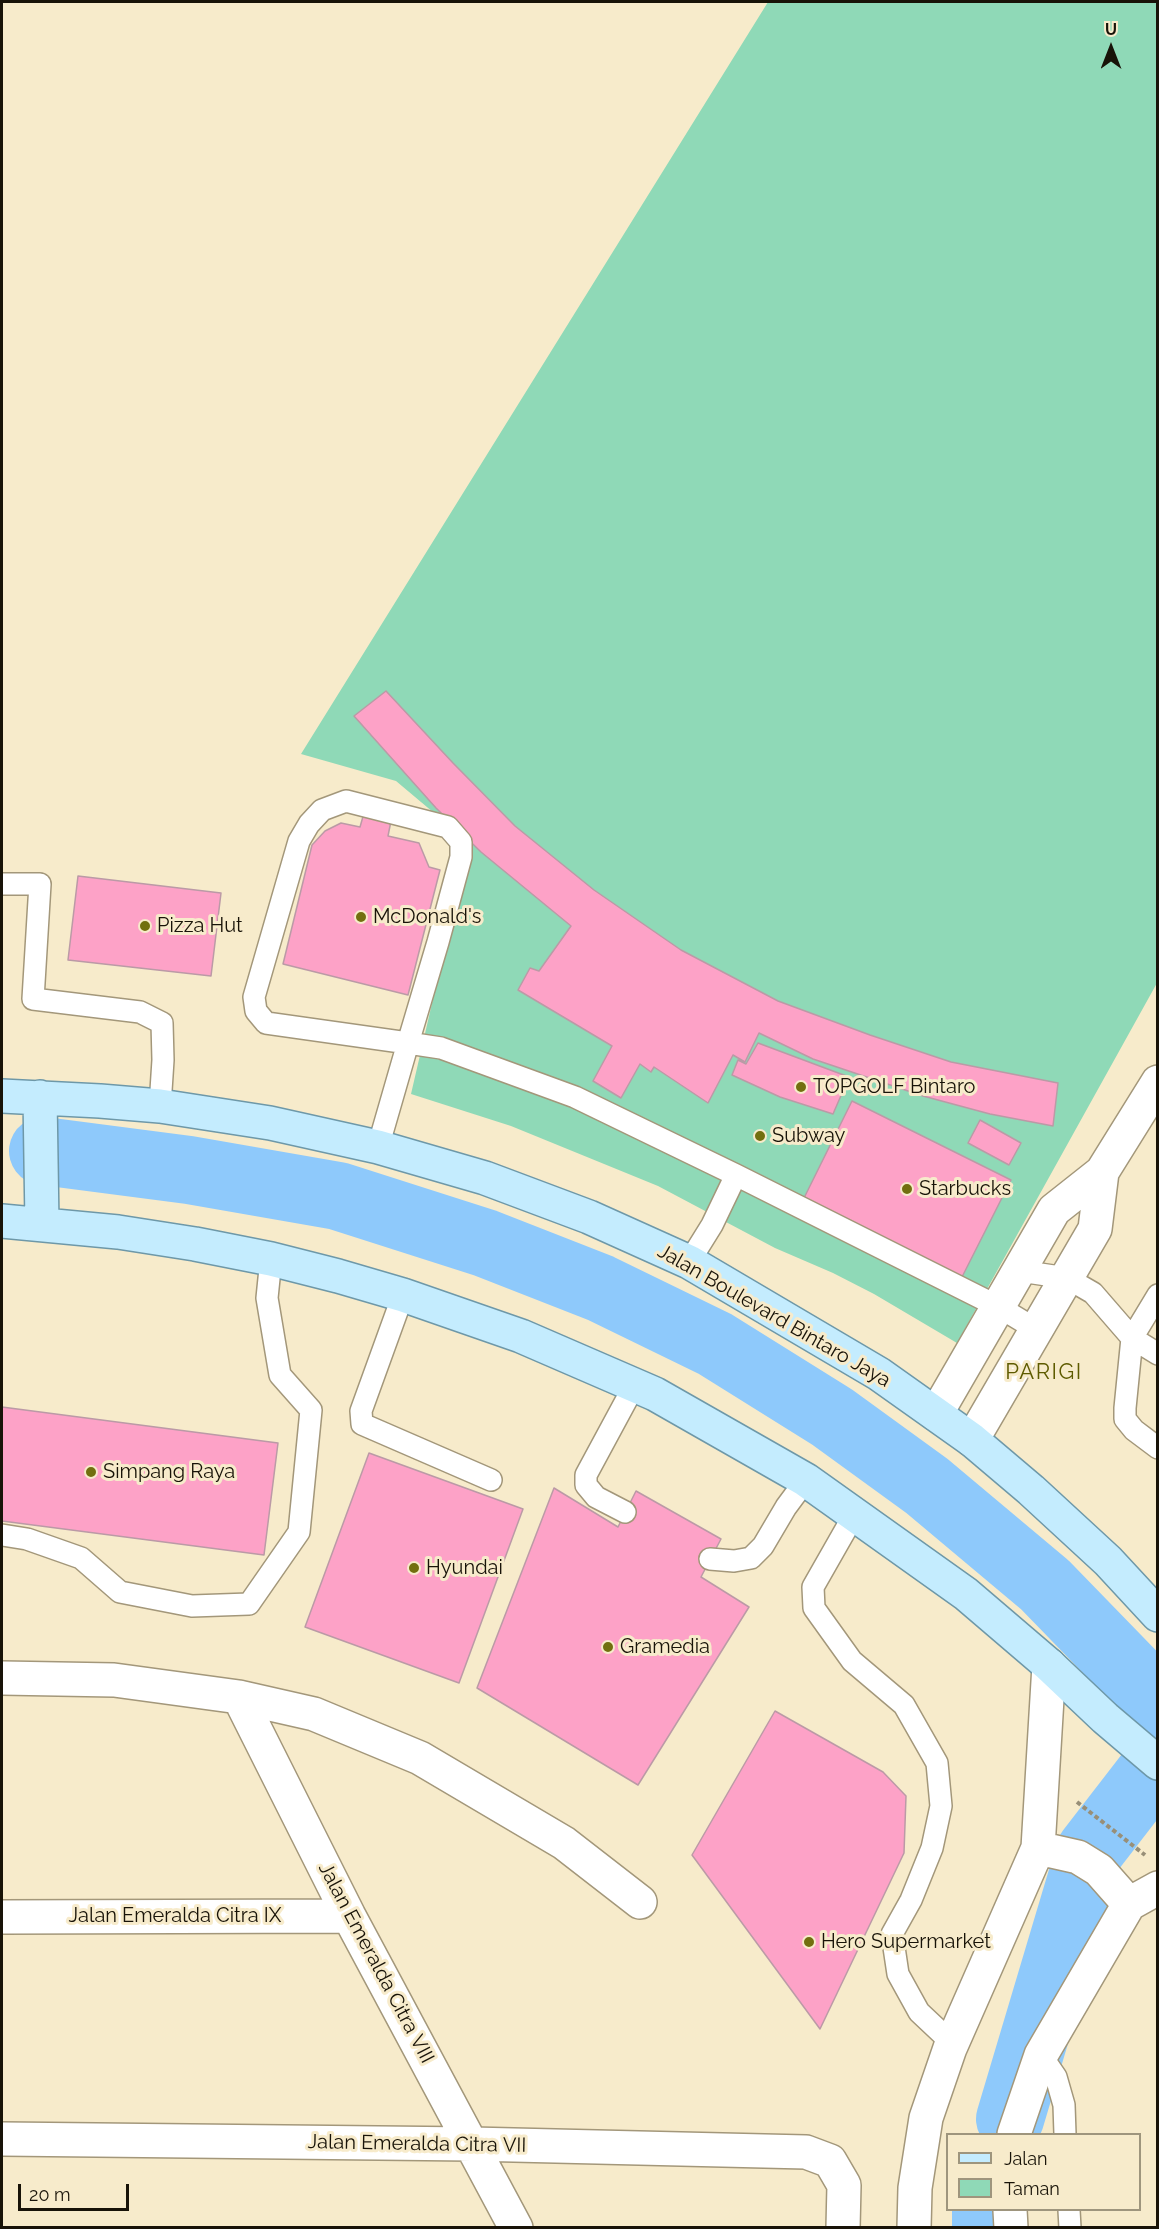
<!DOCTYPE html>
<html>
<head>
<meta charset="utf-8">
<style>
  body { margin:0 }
  #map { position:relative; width:1159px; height:2229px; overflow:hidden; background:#f7ebcb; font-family:Raleway,sans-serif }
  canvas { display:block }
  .frame { position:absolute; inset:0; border:3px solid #181308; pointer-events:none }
  .legend { position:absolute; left:946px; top:2133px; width:195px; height:78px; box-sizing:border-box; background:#f7ebcb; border:2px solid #9e957d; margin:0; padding:8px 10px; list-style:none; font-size:18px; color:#181308 }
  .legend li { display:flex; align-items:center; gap:12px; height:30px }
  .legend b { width:30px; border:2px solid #9e957d }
  .north { position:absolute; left:1081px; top:18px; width:60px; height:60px; -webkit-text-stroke:4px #f7ebcb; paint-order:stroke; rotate:0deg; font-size:16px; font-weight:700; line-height:24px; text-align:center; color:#181308 }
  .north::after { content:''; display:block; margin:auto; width:21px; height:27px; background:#181308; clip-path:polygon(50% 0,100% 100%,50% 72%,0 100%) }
  .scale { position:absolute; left:18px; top:2184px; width:111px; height:27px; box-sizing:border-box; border:3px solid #181308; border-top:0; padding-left:8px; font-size:18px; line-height:21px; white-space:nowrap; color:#181308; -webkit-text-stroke:4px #f7ebcb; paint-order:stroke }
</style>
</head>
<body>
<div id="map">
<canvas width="1159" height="2229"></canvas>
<div class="frame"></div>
<ul class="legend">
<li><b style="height:8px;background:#c4ecfe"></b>Jalan</li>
<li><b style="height:16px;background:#8fd9b7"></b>Taman</li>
</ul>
<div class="north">U</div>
<div class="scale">20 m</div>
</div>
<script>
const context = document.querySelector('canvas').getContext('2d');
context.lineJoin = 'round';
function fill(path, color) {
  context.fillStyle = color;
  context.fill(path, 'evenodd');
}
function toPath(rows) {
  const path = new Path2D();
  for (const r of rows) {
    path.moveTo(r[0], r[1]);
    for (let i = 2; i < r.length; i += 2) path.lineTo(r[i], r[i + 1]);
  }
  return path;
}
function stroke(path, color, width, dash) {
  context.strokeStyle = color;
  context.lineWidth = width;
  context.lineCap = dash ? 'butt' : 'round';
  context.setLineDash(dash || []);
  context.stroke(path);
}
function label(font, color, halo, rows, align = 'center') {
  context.font = font + ' Raleway,sans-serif';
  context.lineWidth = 6;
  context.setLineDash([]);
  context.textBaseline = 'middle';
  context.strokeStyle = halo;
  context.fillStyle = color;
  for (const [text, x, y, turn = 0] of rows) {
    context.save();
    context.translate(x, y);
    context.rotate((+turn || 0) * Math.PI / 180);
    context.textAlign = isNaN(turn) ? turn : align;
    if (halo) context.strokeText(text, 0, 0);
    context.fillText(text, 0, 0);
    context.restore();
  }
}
fill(toPath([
  [768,2,1157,2,1157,983,957,1343,874,1294,833,1273,775,1248,658,1186,511,1126,411,1094,464,865,446,823,396,781,301,754]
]), '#8fd9b7');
stroke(toPath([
  [43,1151,189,1170,338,1196,485,1243,600,1288,715,1344,832,1417,927,1486,1045,1585,1145,1688,1158,1713],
  [1010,2119,1090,1851,1158,1763],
  [986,2210,986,2228]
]), '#8ec9fb', 68);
const building = toPath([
  [386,691,453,763,515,826,594,890,681,950,778,1001,870,1035,951,1062,1058,1083,1053,1126,990,1114,923,1096,813,1059,759,1033,745,1062,733,1055,708,1103,654,1067,651,1072,640,1064,621,1098,593,1081,612,1046,518,990,530,968,539,971,571,926,481,852,436,808,354,716,386,691],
  [364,813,391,821,388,836,419,843,429,867,440,870,408,995,283,964,312,845,325,831,341,823,360,827,364,813],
  [78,876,221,893,211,976,68,960,78,876],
  [758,1043,849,1077,833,1114,780,1097,732,1075,738,1060,746,1064,758,1043],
  [852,1101,1011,1180,962,1277,804,1198,852,1101],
  [980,1120,1021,1143,1009,1165,968,1143,980,1120],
  [2,1407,278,1443,264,1555,2,1521,2,1407],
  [369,1453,523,1509,459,1683,305,1627,369,1453],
  [554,1488,618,1527,636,1491,721,1539,701,1577,749,1607,638,1785,477,1688,554,1488],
  [775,1711,883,1772,906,1796,904,1853,820,2029,692,1855,775,1711]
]);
fill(building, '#fda2c7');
stroke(building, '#bb9aa6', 1.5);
const service = toPath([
  [2,884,40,884,33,999,140,1012,162,1023,163,1060,160,1106],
  [378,1147,408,1043,438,942,461,857,461,842,448,827,346,801,322,810,309,824,299,841,254,997,256,1011,266,1023,408,1043,441,1048,575,1097,736,1175,999,1307,1037,1330],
  [689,1262,712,1225,736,1175],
  [1020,1271,1067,1278,1093,1293,1132,1338,1158,1354],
  [403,1295,361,1411,362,1424,491,1480],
  [1158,1295,1132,1338,1125,1408,1125,1419,1134,1430,1158,1448],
  [625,1512,596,1497,586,1485,586,1475,634,1386],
  [854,1515,813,1587,814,1608,852,1661,904,1705,937,1763,941,1806,932,1848,911,1900,892,1934,898,1974,919,2012,953,2044],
  [2,1535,27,1539,81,1558,120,1592,192,1606,249,1604,299,1532,311,1410,280,1375,267,1298,271,1259],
  [710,1559,734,1561,751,1558,763,1546,786,1507,806,1480],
  [1041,2055,1056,2077,1064,2105,1065,2134],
  [1069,2210,1070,2228]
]);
const minor = toPath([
  [936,1414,1054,1210,1102,1172,1158,1082],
  [972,1440,1095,1229,1102,1172],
  [2,1678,114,1680,239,1697,314,1714,420,1758,564,1843,640,1902],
  [239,1697,349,1916,516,2228],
  [2,1917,349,1916],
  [2,2139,472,2144,806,2152,830,2161,844,2185,843,2228]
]);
const secondary = toPath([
  [1038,1848,1078,1857,1099,1870,1129,1904],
  [1014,2134,1041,2055,1129,1904,1158,1888],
  [1010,2210,1011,2228],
  [914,2228,915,2188,926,2118,950,2048,1038,1848,1049,1665]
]);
const primary = toPath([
  [2,1096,100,1101,160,1106,270,1123,378,1147,485,1178,589,1217,689,1262,879,1374,972,1440,1031,1490,1108,1561,1158,1615],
  [40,1097,42,1224],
  [2,1221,118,1232,195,1244,271,1259,338,1276,403,1295,521,1336,655,1394,806,1480,966,1594,1049,1665,1105,1718,1158,1763]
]);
stroke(service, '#a3977a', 24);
stroke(minor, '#a3977a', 36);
stroke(secondary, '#a3977a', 36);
stroke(primary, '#6e98a8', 36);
stroke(toPath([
  [1077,1802,1145,1855]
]), '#988f78', 4, [4.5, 3]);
stroke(service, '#fff', 21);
stroke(minor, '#fff', 33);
stroke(secondary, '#fff', 33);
stroke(primary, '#c4ecfe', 33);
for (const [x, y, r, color] of [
  [361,917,6,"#726f0f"],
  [145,926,6,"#726f0f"],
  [801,1087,6,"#726f0f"],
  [760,1136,6,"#726f0f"],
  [907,1189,6,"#726f0f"],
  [91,1472,6,"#726f0f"],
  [414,1568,6,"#726f0f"],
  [608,1647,6,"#726f0f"],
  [809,1942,6,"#726f0f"]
]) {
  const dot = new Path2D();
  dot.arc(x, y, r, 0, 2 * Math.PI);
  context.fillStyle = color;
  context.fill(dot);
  stroke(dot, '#f7ebcb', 2);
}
label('20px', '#181308', '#f7ebcb', [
  ["McDonald's",373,917],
  ["Pizza Hut",157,926],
  ["TOPGOLF Bintaro",813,1087],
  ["Subway",772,1136],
  ["Starbucks",919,1189],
  ["Simpang Raya",103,1472],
  ["Hyundai",426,1568],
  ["Gramedia",620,1647],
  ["Hero Supermarket",821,1942]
], 'left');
label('20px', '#181308', '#f7ebcb', [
  ["Jalan Boulevard Bintaro Jaya",774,1316,30],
  ["Jalan Emeralda Citra IX",175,1916],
  ["Jalan Emeralda Citra VIII",376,1963,62],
  ["Jalan Emeralda Citra VII",417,2144,1]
]);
context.letterSpacing = '1.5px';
label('22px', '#5e5b00', '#f7ebcb', [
  ["PARIGI",1044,1372]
]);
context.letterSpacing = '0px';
</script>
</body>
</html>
